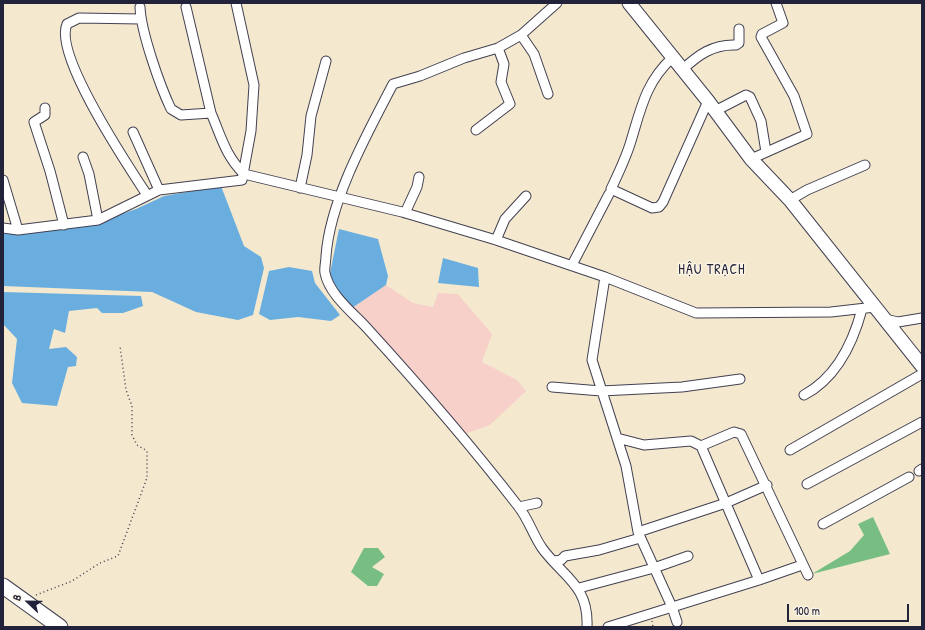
<!DOCTYPE html>
<html>
<head>
<meta charset="utf-8">
<style>
	body { margin:0 }
	#map { position:relative; width:925px; height:630px; overflow:hidden; background:#f4e9cf; font-family:"Patrick Hand",sans-serif }
	canvas { display:block }
	.frame { position:absolute; inset:0; border:4px solid #22223b; pointer-events:none }
	.north { position:absolute; left:8px; top:582px; width:40px; height:40px; -webkit-text-stroke:3px #fcf5e5; paint-order:stroke; rotate:292deg; font-size:11px; font-weight:700; line-height:16px; text-align:center; color:#22223b }
	.north::after { content:''; display:block; margin:auto; width:14px; height:18px; background:#22223b; clip-path:polygon(50% 0,100% 100%,50% 72%,0 100%) }
	.scale { position:absolute; left:787px; top:604px; width:122px; height:18px; box-sizing:border-box; border:2px solid #22223b; border-top:0; padding-left:5px; font-size:12px; line-height:14px; white-space:nowrap; color:#22223b; -webkit-text-stroke:3px #fcf5e5; paint-order:stroke }
</style>
</head>
<body>
<div id="map">
<canvas width="925" height="630"></canvas>
<div class="frame"></div>
<div class="north">B</div>
<div class="scale">100 m</div>
</div>
<script>
const ctx = document.querySelector('canvas').getContext('2d');
ctx.lineJoin = 'round';
function paint(path, color) { ctx.fillStyle = color; ctx.fill(path, 'evenodd'); }
function strokePath(path, color, width, dash) { ctx.strokeStyle = color; ctx.lineWidth = width; ctx.lineCap = dash ? 'butt' : 'round'; ctx.setLineDash(dash || []); ctx.stroke(path); }
function label(font, color, halo, rows, align = 'center') {
  ctx.font = font + ' "Patrick Hand",sans-serif'; ctx.lineWidth = 3; ctx.setLineDash([]); ctx.textBaseline = 'middle'; ctx.strokeStyle = halo; ctx.fillStyle = color; for (const [text, x, y, turn = 0] of rows) {
    ctx.save(); ctx.translate(x, y); ctx.rotate((+turn || 0) * Math.PI / 180); ctx.textAlign = isNaN(turn) ? turn : align; if (halo) ctx.strokeText(text, 0, 0); ctx.fillText(text, 0, 0); ctx.restore();
  }
}
const built = new Path2D(`
	M386 285 413 303 433 307 438 293 458 294 492 334 482 362 517 380 526 391 490 425 465 434 352 308Z`);
const forest = new Path2D(`
	M873 517 890 554 812 574 850 551 864 535 858 524Z
	M364 548H378L385 557 372 567 384 574 377 586H368L351 572Z`);
const water = new Path2D(`
	M221 186 244 246 261 257 264 268 253 315 238 320 196 312 152 292 3 286V234H8L99 222 136 209 164 196Z
	M339 229 378 239 388 276 386 285 352 308 332 287 330 273Z
	M443 258 478 268 479 287 438 283Z
	M289 267 312 271 315 283 340 315 331 321 298 317 270 320 259 314 269 271Z
	M3 292 141 296 143 306 123 313H102L97 308 69 311 65 333 54 329 49 349 66 347 77 357 76 366 68 367 57 406 22 403 12 383 17 339 3 324Z`);
const path = new Path2D(`
	M36 595 72 581 100 563 118 556 147 478V451L137 445 132 435V406L126 390 120 346
	M652 621 653 627`);
const street = new Path2D(`
	M557 3 521 35 498 48 464 58 420 76 393 84C367 134 330 200 326 256 326 262 324 268 325 273 329 294 352 312 366 327 418 384 470 444 518 506 528 518 533 535 542 548 563 577 589 585 587 627
	M140 7C141 32 160 86 171 109L181 115 211 113C221 136 225 155 244 174L402 212 496 240 605 277 696 313 831 312 875 307
	M186 7 211 113
	M141 19 79 18 67 24C53 55 129 167 147 195
	M521 35 534 54 548 94
	M672 58C646 82 641 108 631 141 626 158 618 174 611 189L652 208 659 207 663 202 708 101
	M682 70C698 55 713 44 736 45L739 43V29
	M45 108V115L34 122 50 171 64 225
	M715 111 746 95 750 97 761 121 766 152
	M476 130 510 104 501 82 504 64 498 48
	M133 132 159 190
	M83 157 89 174 98 220
	M751 159 807 134 794 96 761 37 762 34 783 23 776 3
	M3 180 18 230
	M300 188 307 155 311 116 326 61
	M790 200 807 190 865 165
	M405 213 417 187 419 177
	M3 228 18 230 98 220 159 190 242 180 251 131 254 85 236 3
	M496 240 505 219 526 196
	M572 265 609 194
	M605 277 592 360 626 466 638 532 672 607 677 622
	M885 319 898 322 922 318
	M552 387 601 391 682 387 740 379
	M804 395C836 378 853 343 862 309
	M617 438 644 445 691 441 701 446 759 580
	M701 446 734 432 741 434 808 575
	M790 450 922 374
	M919 471 922 469
	M807 484 922 422
	M519 507 537 503
	M823 524 909 477
	M638 532 726 503 767 485
	M554 561 561 560 565 556 599 550 640 538
	M579 588 654 568 688 556
	M608 627 759 580 802 565`);
const secondary = new Path2D(`
	M629 3 708 101 751 159 790 200 922 366`);
const primary = new Path2D(`
	M3 586 60 627`);
const quarterNames = [
	["HẬU TRẠCH",712,270]
];
paint(built, '#f7d0ca');
paint(forest, '#78be82');
paint(water, '#6aaee0');
strokePath(street, '#424051', 11);
strokePath(secondary, '#424051', 15);
strokePath(primary, '#424051', 17);
strokePath(path, '#424051', 1.5, [1, 3]);
strokePath(street, '#fff', 9);
strokePath(secondary, '#fff', 13);
strokePath(primary, '#fff', 15);
ctx.letterSpacing = '1px';
label('14px', '#22223b', '#fcf5e5', quarterNames);
ctx.letterSpacing = '0px';
</script>
</body>
</html>
